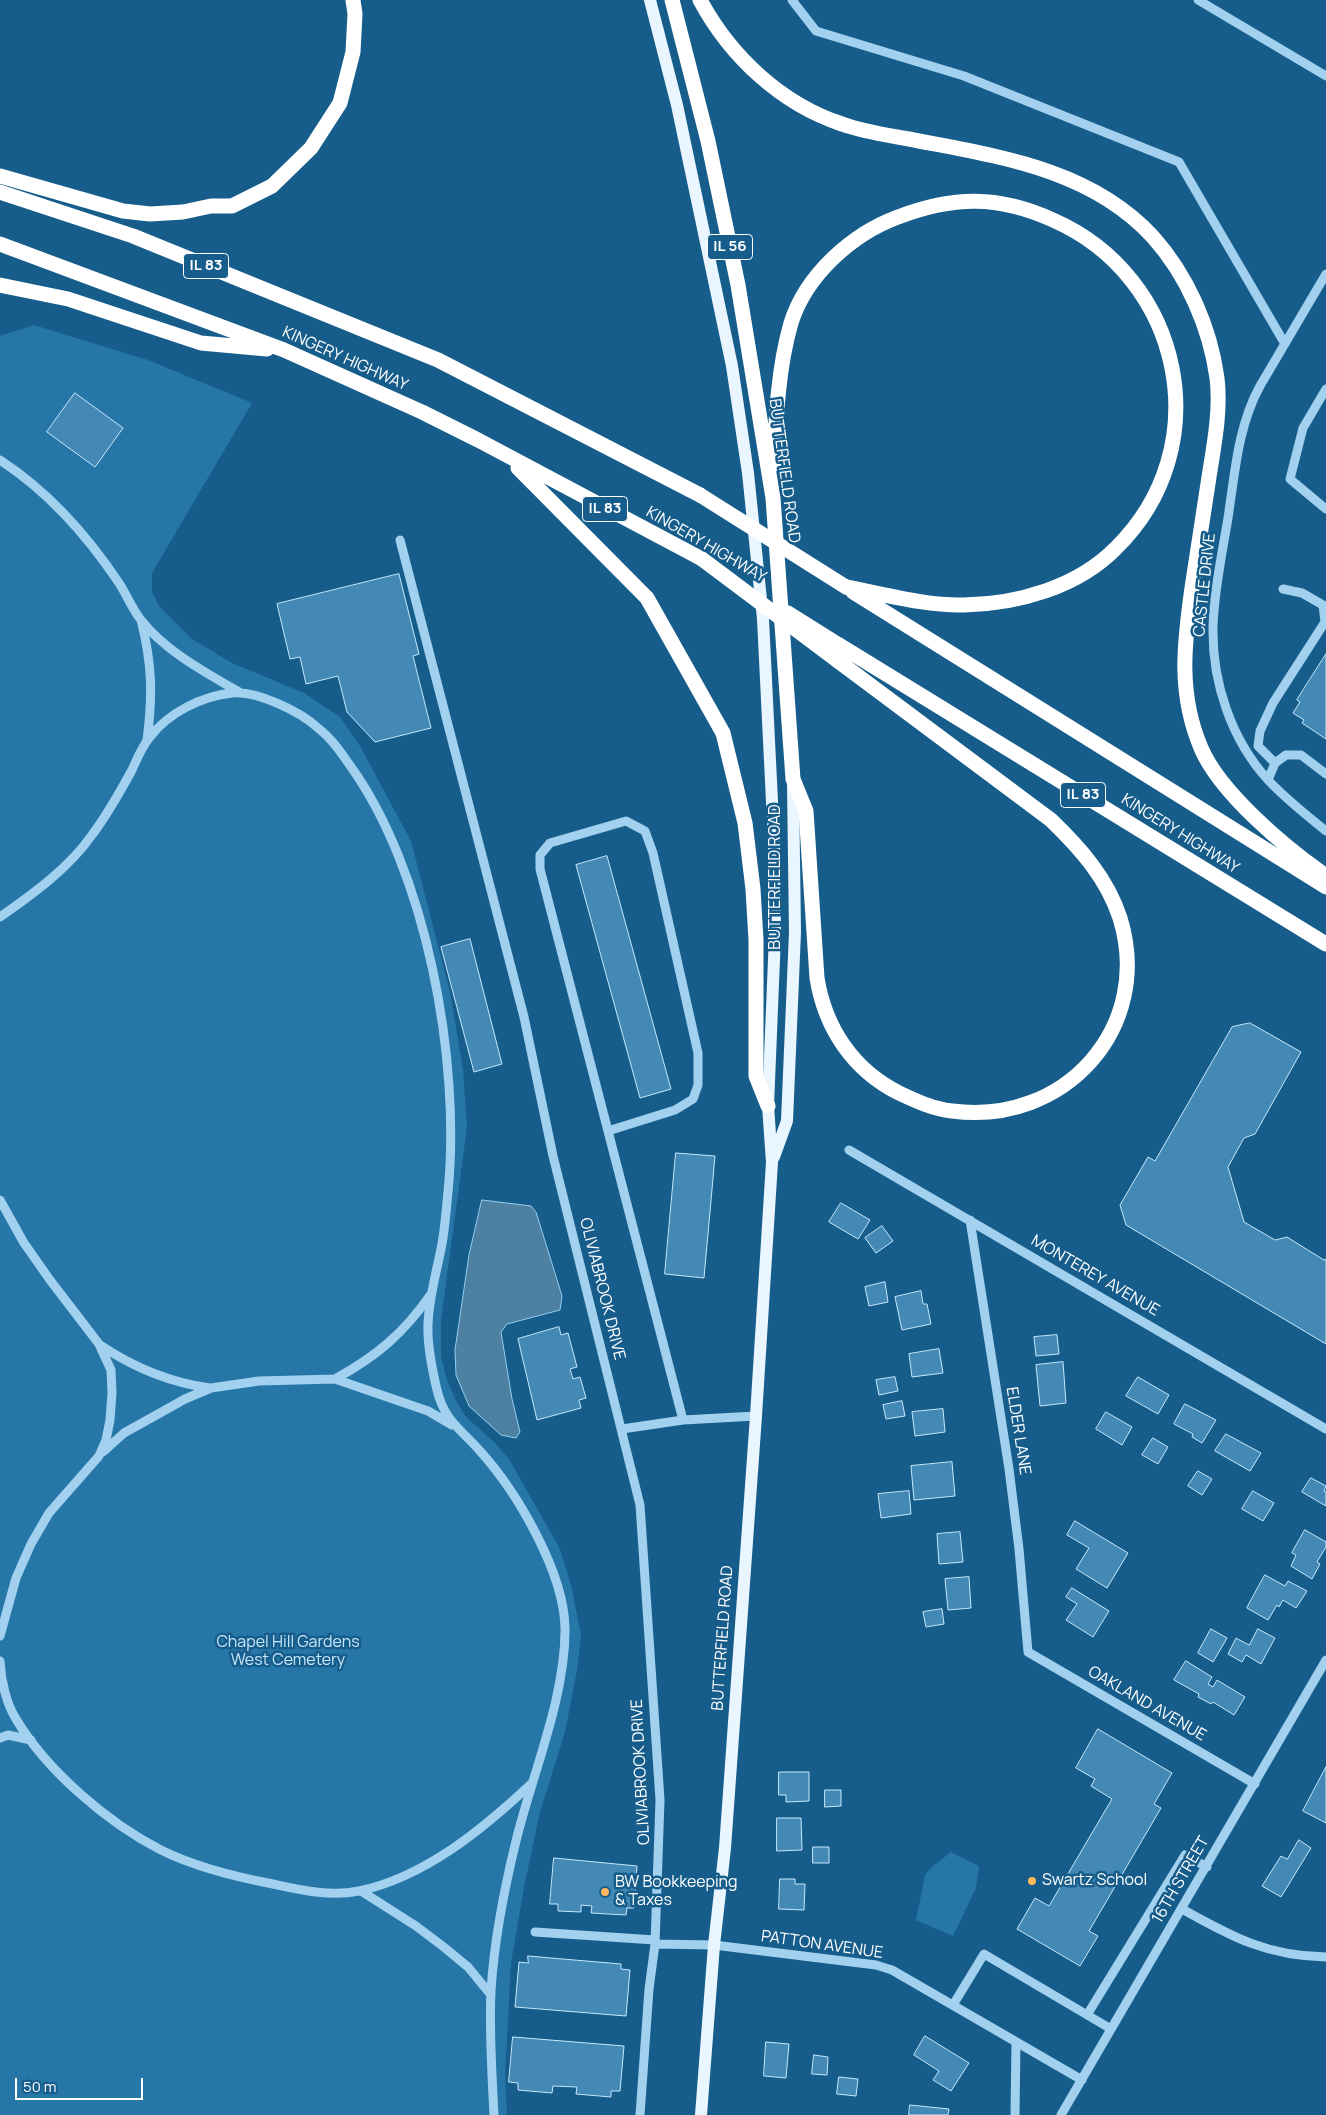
<!DOCTYPE html>
<html>
<head>
<meta charset="utf-8">
<style>
	body { margin:0 }
	#map { position:relative; width:1326px; height:2115px; overflow:hidden; background:#175d8b; font-family:Manrope,sans-serif }
	canvas { display:block }
	.scale { position:absolute; left:15px; top:2078px; width:128px; height:22px; box-sizing:border-box; border:2px solid #fff; border-top:0; padding-left:6px; font-size:15px; line-height:18px; white-space:nowrap; color:#fff; -webkit-text-stroke:4px #175d8b; paint-order:stroke }
</style>
</head>
<body>
<div id="map">
<canvas width="1326" height="2115"></canvas>
<div class="scale">50 m</div>
</div>
<script>
const ctx = document.querySelector('canvas').getContext('2d');
ctx.lineJoin = 'round';
function paint(path, color) { ctx.fillStyle = color; ctx.fill(path, 'evenodd'); }
function strokePath(path, color, width, dash) { ctx.strokeStyle = color; ctx.lineWidth = width; ctx.lineCap = dash ? 'butt' : 'round'; ctx.setLineDash(dash || []); ctx.stroke(path); }
function label(font, color, halo, rows, align = 'center') {
  ctx.font = font + ' Manrope,sans-serif'; ctx.lineWidth = 5; ctx.setLineDash([]); ctx.textBaseline = 'middle'; ctx.strokeStyle = halo; ctx.fillStyle = color; for (const [text, x, y, turn = 0] of rows) {
    ctx.save(); ctx.translate(x, y); ctx.rotate((+turn || 0) * Math.PI / 180); ctx.textAlign = isNaN(turn) ? turn : align; if (halo) ctx.strokeText(text, 0, 0); ctx.fillText(text, 0, 0); ctx.restore();
  }
}
const green = new Path2D(`
	M34 325 148 360 252 403 152 573V592L159 606 192 639 232 663 304 693 340 717 360 746 411 841 450 992 463 1070 467 1127 441 1320V1357L447 1380 456 1401 466 1417 494 1442 509 1459 560 1549 571 1585 581 1635 577 1670 565 1732 540 1812 524 1887 511 1963 505 2074 507 2115H0V336Z
	M951 1852 979 1866 976 1888 953 1936 916 1920 925 1875 932 1867Z`);
const water = new Path2D(`
	M482 1200 531 1206 536 1212 562 1296 560 1310 507 1324 501 1332 512 1399 520 1432 516 1438 501 1435 469 1406 456 1375 455 1350 469 1255Z`);
const building = new Path2D(`
	M75 393 123 428 95 467 47 432Z
	M399 574 419 654 413 656 431 728 375 742 347 712 338 676 306 684 300 657 290 659 277 604Z
	M1326 654V739L1302 723 1304 720 1293 713 1300 702 1297 700Z
	M607 856 671 1089 640 1098 576 865Z
	M470 939 502 1064 474 1072 441 947Z
	M1250 1023 1301 1052 1255 1134 1244 1138 1228 1167 1244 1222 1275 1240 1287 1237 1324 1260 1326 1259V1344L1126 1225 1120 1205 1148 1157 1155 1161 1232 1027Z
	M676 1153 715 1156 704 1278 665 1274Z
	M841 1203 870 1220 858 1239 829 1222Z
	M882 1226 893 1241 876 1253 865 1238Z
	M885 1282 888 1302 869 1306 865 1287Z
	M921 1291 923 1304H927L931 1324 902 1330 895 1297Z
	M559 1327 561 1335 568 1333 577 1367 570 1369 573 1379 580 1377 586 1398 579 1400 581 1408 537 1420 518 1339Z
	M1057 1335 1059 1354 1036 1356 1034 1337Z
	M939 1349 943 1373 912 1377 909 1354Z
	M1063 1362 1066 1403 1040 1406 1036 1365Z
	M895 1377 898 1391 879 1395 876 1380Z
	M1138 1377 1169 1395 1158 1414 1126 1396Z
	M902 1401 905 1416 886 1419 883 1405Z
	M1185 1404 1216 1420 1202 1443 1192 1437 1193 1434 1174 1424Z
	M943 1409 945 1432 915 1436 912 1412Z
	M1106 1412 1132 1427 1122 1445 1096 1429Z
	M1226 1434 1261 1453 1250 1471 1215 1451Z
	M1153 1438 1168 1447 1158 1464 1142 1455Z
	M952 1462 955 1496 914 1500 911 1466Z
	M1198 1471 1212 1479 1202 1495 1188 1486Z
	M1311 1478 1326 1486 1324 1491 1326 1492V1506L1302 1492Z
	M909 1491 911 1514 881 1518 878 1494Z
	M1253 1491 1274 1503 1263 1521 1242 1509Z
	M1075 1521 1128 1553 1107 1588 1076 1569 1089 1548 1067 1535Z
	M1305 1530 1326 1542V1547L1317 1562 1320 1564 1312 1579 1291 1566 1296 1555 1292 1553Z
	M960 1532 963 1562 939 1564 937 1534Z
	M1265 1575 1285 1586 1288 1581 1307 1591 1296 1608 1283 1600 1279 1607 1277 1605 1268 1620 1247 1608Z
	M969 1577 971 1608 948 1610 945 1579Z
	M1072 1588 1109 1611 1093 1637 1066 1620 1077 1604 1066 1597Z
	M942 1609 944 1624 926 1627 923 1612Z
	M1211 1629 1227 1638 1213 1662 1198 1653Z
	M1258 1629 1275 1638 1261 1664 1246 1655 1242 1662 1228 1654 1236 1638 1249 1645Z
	M1186 1661 1212 1677 1208 1684 1213 1687 1217 1680 1245 1697 1234 1715 1213 1702 1211 1704 1198 1697 1199 1694 1174 1680Z
	M1098 1729 1172 1773 1154 1804 1161 1808 1089 1931 1098 1936 1080 1966 1017 1929 1035 1898 1049 1906 1112 1799 1091 1786 1095 1779 1076 1768Z
	M1326 1767V1823L1303 1811Z
	M779 1772H809V1801L786 1802V1795H779Z
	M825 1790H841V1806L825 1807Z
	M777 1818H801L802 1850 777 1851Z
	M1299 1840 1311 1848 1281 1897 1262 1886 1281 1856 1287 1859Z
	M813 1847H829V1863H813Z
	M554 1858 637 1866 634 1908H627L626 1915 591 1913 592 1906 581 1905V1912L558 1911V1904H550Z
	M780 1879H795V1884H805L804 1910 779 1909Z
	M528 1956 621 1964V1969L630 1970 626 2016 515 2007 519 1962 528 1963Z
	M925 2036 969 2063 951 2091 933 2080 939 2071 914 2055Z
	M513 2037 624 2046 620 2091H611V2097L576 2094 577 2087 553 2086 552 2093 518 2090V2083L509 2082Z
	M766 2042 789 2044 786 2078 764 2076Z
	M814 2055 828 2057 827 2075 812 2074Z
	M839 2077 858 2079 856 2096 837 2094Z
	M910 2105 949 2109 948 2115H909Z`);
const minor = new Path2D(`
	M792 0 816 31 964 76 1179 162 1285 344
	M1198 0 1326 76
	M1326 274 1260 386C1238 426 1235 472 1228 518 1222 554 1214 591 1213 627 1212 682 1231 740 1269 781 1286 799 1306 815 1326 831
	M1326 389 1303 428 1290 479 1326 509
	M0 460C49 492 87 535 119 583 127 595 132 609 141 620 165 651 205 672 239 692
	M400 540 524 1017 553 1156 640 1505 660 1800 655 1944 649 1989 640 2115
	M141 620C152 663 153 695 147 740
	M1275 763 1258 746 1260 731 1273 703 1325 622 1323 605 1302 593 1283 589
	M1268 780 1275 763 1286 755H1301L1326 774
	M0 917C33 894 69 868 92 835 107 815 120 792 132 770 137 759 142 746 150 737 168 713 202 696 232 693 256 690 301 712 318 728 331 738 340 751 349 764 427 871 461 1062 448 1192 446 1211 445 1230 441 1249 436 1274 429 1298 428 1324 427 1346 432 1369 437 1390 445 1422 460 1428 480 1451 517 1492 564 1572 565 1628 566 1696 532 1775 516 1841 504 1890 494 1941 491 1991 489 2032 492 2074 494 2115
	M608 1131 675 1110 693 1099 698 1085V1053L653 853 645 831 626 821 550 843 540 855V869L683 1420
	M849 1150 1326 1429
	M0 1200 24 1243 50 1280 99 1344 111 1370 112 1393 110 1420 106 1440 99 1456 49 1513 31 1544 16 1578 0 1636
	M970 1220 1009 1469 1019 1549 1028 1652 1255 1784
	M100 1345C133 1367 172 1383 210 1388
	M335 1379C377 1356 404 1333 431 1294
	M622 1429 683 1420 756 1416
	M103 1452 124 1433 185 1399 211 1388 259 1381 335 1379 428 1411 452 1425
	M0 1661C1 1680 6 1703 16 1719 47 1771 108 1823 161 1850 195 1867 236 1877 273 1884 301 1890 331 1897 359 1891 425 1877 483 1829 531 1784
	M0 1738 8 1735 31 1740
	M361 1891 416 1926 445 1948 468 1967 491 1995
	M1182 1909C1232 1937 1267 1956 1326 1957
	M535 1932 655 1940
	M655 1944 714 1945 876 1965 892 1970 1082 2080
	M953 2005 984 1954 1111 2029
	M1087 2015 1185 1855 1207 1867
	M1015 2115 1016 2042
	M1061 2115 1326 1660`);
const major = new Path2D(`
	M650 0 677 105 732 366 748 473 763 619 774 842 775 935 768 1106 772 1162 756 1416 725 1848 714 1945 701 2115
	M774 1157 787 1121 795 932 793 785`);
const highway = new Path2D(`
	M672 0 708 141 738 285 773 498 793 779 806 811 817 978C825 1028 853 1070 899 1093 916 1101 933 1109 952 1111 1064 1126 1154 1028 1120 918 1107 878 1080 848 1051 820L838 661
	M700 0C730 56 781 104 842 124 864 132 887 135 909 139 996 156 1090 168 1153 237 1187 275 1210 327 1217 378 1221 410 1214 445 1209 477 1203 514 1198 551 1192 588 1184 644 1178 694 1201 748 1220 793 1286 848 1326 876
	M0 176 123 211 150 214 183 212 211 206H232L272 186 311 148 340 103 353 52 355 14 353 0
	M0 192 133 236 438 360 700 495
	M0 244 284 350 422 412 478 440 702 559
	M0 285 68 299 201 343 267 349
	M774 464C776 417 778 368 791 323 806 275 852 234 898 217 953 196 998 195 1053 220 1183 277 1219 447 1116 548 1078 587 1018 604 964 605 925 606 884 594 846 587
	M518 468 647 598 723 733 745 823 753 889 756 940V1076L768 1106
	M853 592 1326 887
	M839 645 1326 944`);
const highwayBridge = new Path2D(`
	M700 495 846 587
	M702 559 838 661
	M788 613 839 645`);
const markers = [
	[1032,1881,5,"#ffb75f"],
	[605,1892,5,"#ffb75f"]
];
const shields = [
	[730,247,45],
	[206,266,45],
	[605,509,45],
	[1083,795,45]
];
const shieldNames = [
	["IL 56",730,247],
	["IL 83",206,266],
	["IL 83",605,509],
	["IL 83",1083,795]
];
const streetNames = [
	["KINGERY HIGHWAY",345,359,24],
	["BUTTERFIELD ROAD",784,471,82],
	["KINGERY HIGHWAY",706,545,30],
	["CASTLE DRIVE",1205,585,-84],
	["KINGERY HIGHWAY",1180,834,32],
	["BUTTERFIELD ROAD",776,877,-90],
	["MONTEREY AVENUE",1095,1276,30],
	["OLIVIABROOK DRIVE",602,1289,76],
	["ELDER LANE",1018,1431,81],
	["BUTTERFIELD ROAD",723,1638,-86],
	["OAKLAND AVENUE",1147,1704,30],
	["OLIVIABROOK DRIVE",641,1772,-93],
	["16TH STREET",1181,1880,-60],
	["PATTON AVENUE",822,1945,8]
];
const parkNames = [
	["Chapel Hill Gardens",288,1643],
	["West Cemetery",288,1661]
];
const poiNames = [
	["Swartz School",1042,1881],
	["BW Bookkeeping",615,1883],
	["& Taxes",615,1901]
];
paint(green, '#2776a8');
paint(water, '#4e80a1');
strokePath(water, '#94cef1', 1);
paint(building, '#4489b6');
strokePath(building, '#c7e7fa', 1);
strokePath(minor, '#a1d1ee', 9);
strokePath(major, '#e9f5ff', 12);
strokePath(highway, '#fff', 15);
strokePath(highwayBridge, '#fff', 15);
for (const [x, y, r, color] of markers) { const dot = new Path2D(); dot.arc(x, y, r, 0, 2 * Math.PI); ctx.fillStyle = color; ctx.fill(dot); strokePath(dot, '#175d8b', 2); }
for (const [x, y, w] of shields) { const box = new Path2D(); box.roundRect(x - w / 2, y - 12.5, w, 25, 4); ctx.fillStyle = '#175d8b'; ctx.fill(box); strokePath(box, '#fff', 1); }
label('bold 15px', '#fff', null, shieldNames);
label('16px', '#fff', '#175d8b', streetNames);
label('16px', '#c7e7fa', '#175d8b', parkNames);
label('16px', '#fff', '#175d8b', poiNames, 'left');
</script>
</body>
</html>
